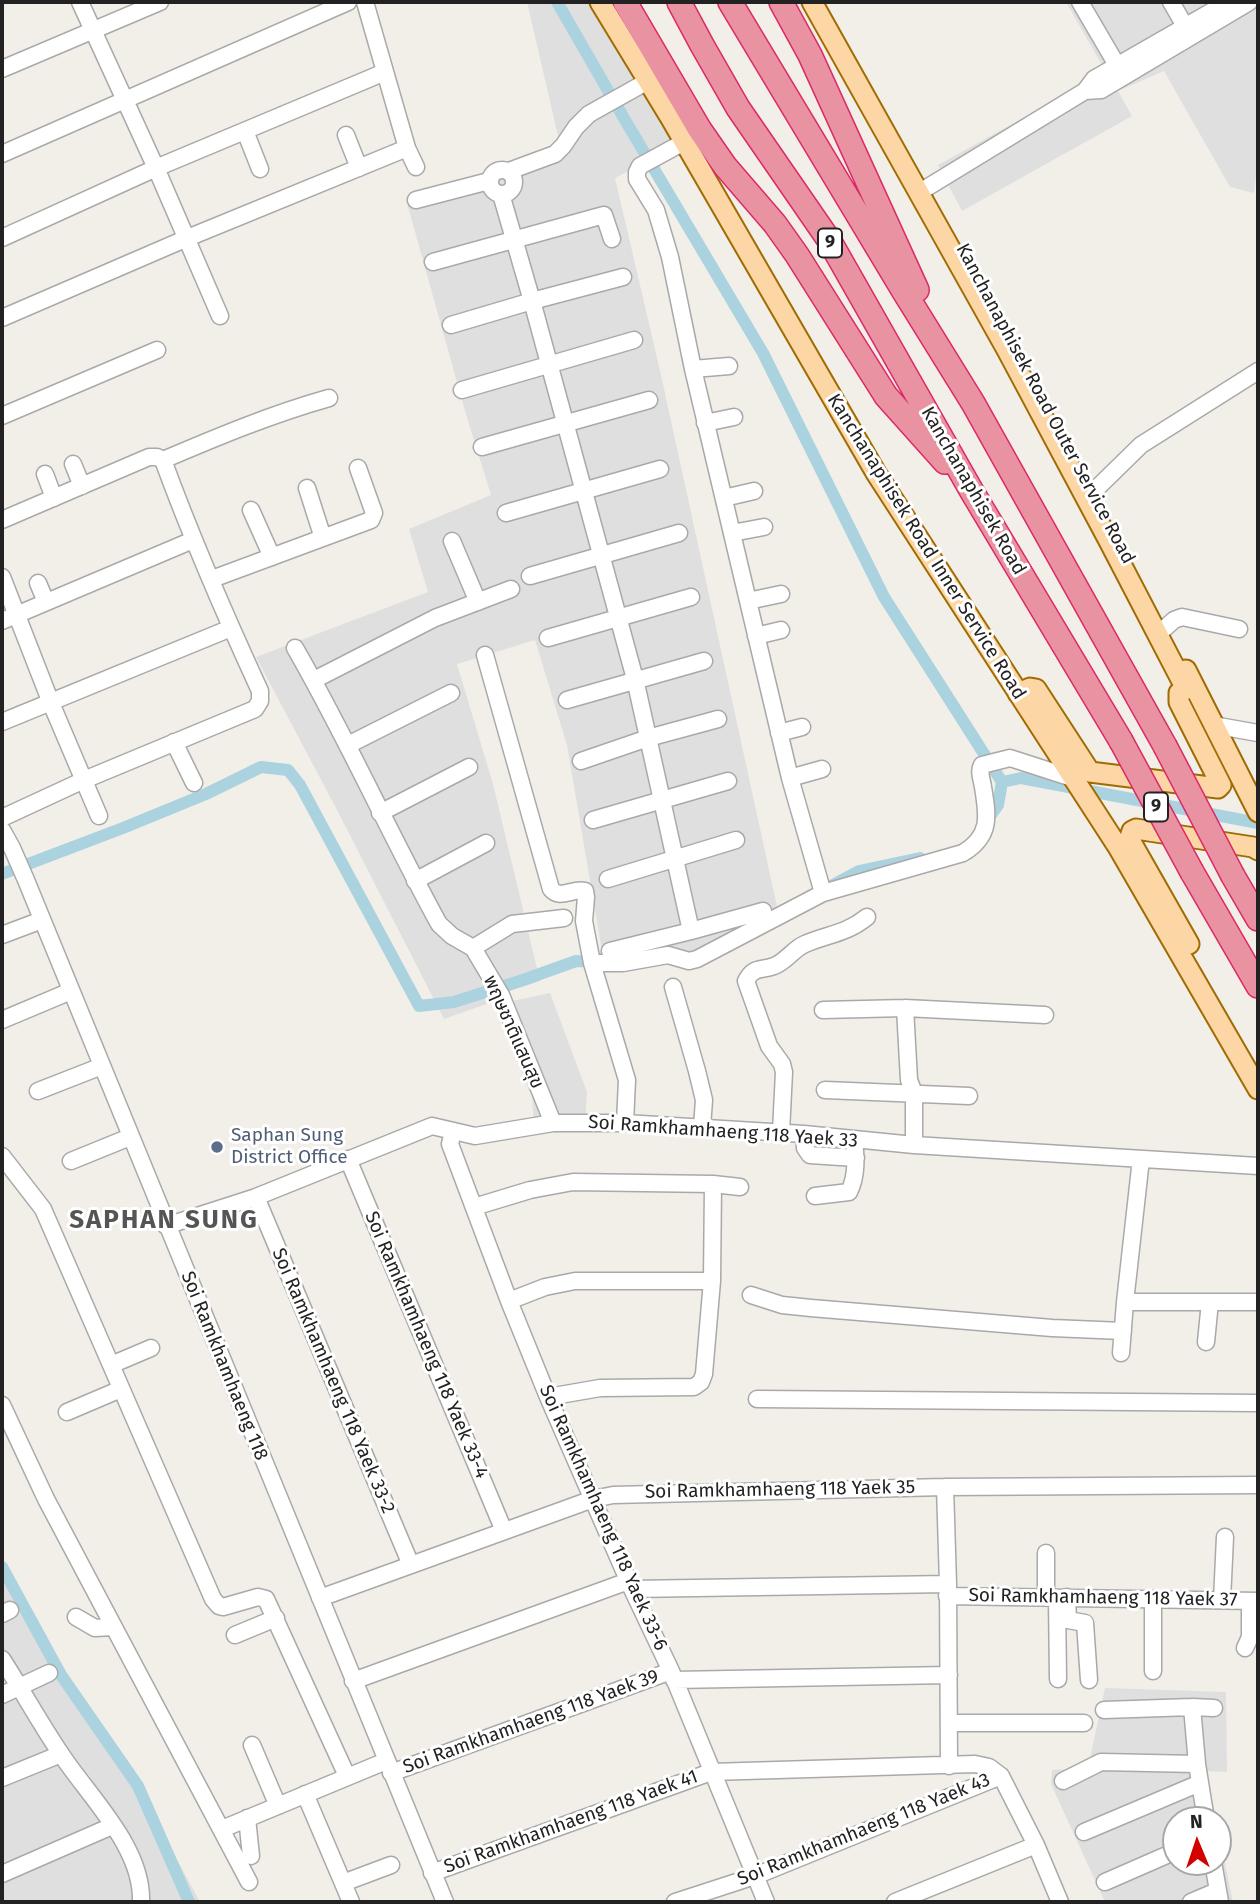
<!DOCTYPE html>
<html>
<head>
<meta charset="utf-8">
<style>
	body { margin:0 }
	#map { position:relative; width:1260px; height:1904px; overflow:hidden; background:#f2efe9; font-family:"Fira Sans",sans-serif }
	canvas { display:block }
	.frame { position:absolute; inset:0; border:4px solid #222; pointer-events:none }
	.north { position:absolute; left:1162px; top:1806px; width:70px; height:70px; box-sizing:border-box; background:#fff; border:2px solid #a7a7a7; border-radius:50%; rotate:358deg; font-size:19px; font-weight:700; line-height:28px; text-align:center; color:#222 }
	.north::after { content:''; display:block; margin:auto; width:24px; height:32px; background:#d40000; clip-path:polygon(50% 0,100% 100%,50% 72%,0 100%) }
</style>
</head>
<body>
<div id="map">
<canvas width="1260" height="1904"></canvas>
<div class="frame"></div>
<div class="north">N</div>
</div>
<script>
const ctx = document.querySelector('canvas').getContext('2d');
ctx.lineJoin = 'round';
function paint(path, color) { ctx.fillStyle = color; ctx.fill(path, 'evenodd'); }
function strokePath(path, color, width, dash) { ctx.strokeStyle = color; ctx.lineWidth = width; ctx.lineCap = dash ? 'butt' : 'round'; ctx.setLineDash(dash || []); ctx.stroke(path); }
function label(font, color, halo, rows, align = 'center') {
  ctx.font = font + ' "Fira Sans","Noto Sans Thai",sans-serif'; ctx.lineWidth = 6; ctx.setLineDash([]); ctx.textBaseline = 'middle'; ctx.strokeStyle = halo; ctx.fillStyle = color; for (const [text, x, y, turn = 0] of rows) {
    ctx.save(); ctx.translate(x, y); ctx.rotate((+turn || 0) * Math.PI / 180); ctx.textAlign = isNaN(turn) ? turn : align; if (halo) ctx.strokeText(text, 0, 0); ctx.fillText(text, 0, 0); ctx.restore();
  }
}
const residential = new Path2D(`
	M527 2H588L637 79 675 147 615 178 661 375 778 911 688 958 604 963 567 745 535 640 457 664 493 784 540 981 507 992 512 1001 550 993 587 1092 585 1123 534 1126 532 1095 495 1001 444 1019 337 810 256 657 428 592 409 529 491 495 465 411 407 203 561 149Z
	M1066 2H1258V157L1254 193 1230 187 1164 71 1118 91 1132 116 962 211 938 165 1106 72Z
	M2 1564 46 1651 141 1793 200 1902H2Z
	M1105 1688 1226 1692 1227 1772 1206 1771 1216 1820H1176V1862H1218V1829L1233 1902H1105L1051 1784 1052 1770 1088 1768Z`);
const canal = new Path2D(`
	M557 2 625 120 763 353 884 597 1002 782
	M985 823 998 805 1002 782 1021 778 1258 823
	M2 874 123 828 206 794 261 767 288 770 300 785 419 1006 454 1002 523 980 576 961 599 962
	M831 886 859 871 920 858
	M2 1567 61 1675 138 1786 189 1902`);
const minor = new Path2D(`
	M80 2 156 168 220 316
	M365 2 407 148 416 167
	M1080 2 1121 72
	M1171 2 1189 33
	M2 69 160 2
	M1085 91 1101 90 1249 2
	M245 131 260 169
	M346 135 359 168
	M684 142 640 166 637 172V179L656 210 670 257 693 369 790 778 823 893
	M2 154 348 2
	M490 182a12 12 0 1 1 24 0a12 12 0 1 1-24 0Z
	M509 171 555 154 563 146 576 127 589 114 648 81
	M928 187 1085 91 1094 79 1228 2
	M501 194 532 301 635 679 691 931
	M416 200 489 181
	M2 238 156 168 385 72
	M433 262 604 215 612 239
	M2 318 185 239 407 148
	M451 325 532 301 623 277
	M693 369 729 366
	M462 390 634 340
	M2 416 157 350
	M705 423 734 417
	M482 447 649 400
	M163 460C217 437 272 414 329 398
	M73 464 82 486
	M45 474 54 498
	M307 488 323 538
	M1094 491 1141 445 1258 371
	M724 498 754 491
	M251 510 272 557
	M506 513 660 469
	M2 520 149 457H157L163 460C192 539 225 615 260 691V701L255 709 84 780 2 818
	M732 533 764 527
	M452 541 478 602
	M530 576 679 533
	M2 577 51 703 99 816
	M212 579 371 520 374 513 358 468
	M38 583 46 602
	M748 601 781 594
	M2 621 193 540
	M1165 628 1174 620 1182 617 1239 629
	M756 636 781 630
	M548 638 691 597
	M295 648C347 738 389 833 439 924L452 936 473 948 501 995 553 1123
	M485 655 551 889C560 900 572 888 585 891L586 897 584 921 592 963 627 1080 625 1123
	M314 680 435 618 511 589
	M567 700 704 661
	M2 722 231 628
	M1213 725 1258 733
	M779 733 802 727
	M174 742 194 783
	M348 745 451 693
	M581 761 648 738 718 719
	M790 778 822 769
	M380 813 469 767
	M593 820 728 781
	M2 830 12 848 26 880 445 1902
	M608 879 736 840
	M415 881 486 843
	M2 935 42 920
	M473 948 512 924 564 918
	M610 951 691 931 763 911
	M592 963H623L668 955 689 961 697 959 823 893 963 853C991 836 988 817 983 787 982 779 978 772 982 765L1010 758 1072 778
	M673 987 697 1071 704 1100 702 1127
	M905 1008 909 1080 914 1093V1145
	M823 1010 905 1008 1045 1015
	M2 1020 71 991
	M825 1090 969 1096
	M38 1091 102 1066
	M453 1131 450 1144 509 1301 548 1397 632 1589 671 1671 766 1902
	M781 1132 784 1072 782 1064 769 1046 746 981C754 966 760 971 774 966 787 961 793 949 805 944 828 934 846 934 867 917
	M804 1134 805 1148 810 1155 856 1158
	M2 1156 43 1209 213 1599 219 1606 223 1607 258 1597 266 1599 347 1776
	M348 1159 504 1531
	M71 1161 130 1137
	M815 1196 849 1192C857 1176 856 1158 854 1140
	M256 1197 411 1565
	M474 1207 530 1190 573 1182 713 1184 740 1187
	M166 1226 256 1197 432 1126 475 1136 553 1123H625L804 1134 914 1145 1258 1166
	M751 1295 782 1305 811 1308 1052 1328 1123 1331
	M509 1301 545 1287 575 1281H712
	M1125 1302H1258
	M1206 1342 1210 1302
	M1121 1353 1125 1302 1141 1159
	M111 1365 151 1348
	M548 1397 600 1388 694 1387 701 1382 704 1374 712 1281 713 1184
	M757 1399 1258 1403
	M2 1405 46 1499 249 1882
	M67 1412 121 1389
	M945 1487 948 1584 949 1766
	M1046 1553V1597
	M632 1589 948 1584
	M947 1596 1258 1601
	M1067 1597 1068 1620 1085 1623 1089 1680
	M320 1598 593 1499 613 1495 945 1487 1258 1485
	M1057 1600 1058 1679
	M1222 1600 1225 1537
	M2 1614 10 1610
	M76 1617 95 1628 113 1627
	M235 1635 276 1618
	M1245 1648 1250 1637V1601
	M2 1659C22 1690 40 1723 61 1754 89 1797 143 1847 141 1902
	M1153 1671V1599
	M674 1680 949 1675
	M353 1681 620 1584 629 1582
	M2 1695 49 1673
	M1192 1707 1197 1764 1206 1820
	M1104 1710 1192 1707 1214 1708
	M949 1723H1084
	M252 1745 278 1806
	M391 1773 671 1671
	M2 1778 61 1754
	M1063 1781 1101 1762 1197 1764
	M305 1794 351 1902
	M247 1818 251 1856
	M222 1829 386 1761
	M1084 1832 1200 1783
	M1213 1862 1220 1902
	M432 1873 711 1772 975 1764 989 1767 1001 1776
	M2 1874 112 1826
	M1105 1882 1176 1851
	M343 1883 391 1865
	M675 1902 755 1876 1001 1776 1036 1845 1060 1902
	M895 1902 1036 1845
	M1191 1902 1217 1891`);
const major = new Path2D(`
	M600 2 670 117 876 473 1118 847 1258 1089
	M812 2 1007 350 1109 541 1186 689 1179 693V702L1221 785 1218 788 1090 772 1036 689 1030 688 1018 693
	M1186 670 1258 812
	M1189 944 1131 842 1130 837 1132 831 1136 829 1253 847 1258 850`);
const highway = new Path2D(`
	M625 2 700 130 725 166 775 224 797 255 886 396 945 462
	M679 2 702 45 738 108 829 240 971 490 1121 741
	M730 2 903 290 973 403 1165 746
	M781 2 810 55 917 290
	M1192 872 1258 986
	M1233 876 1258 919`);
const highwayBridge = new Path2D(`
	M1121 741 1192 872
	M1165 746 1233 876`);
const markers = [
	[217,1147,7,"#5c6f8a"]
];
const shields = [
	[830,243,24],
	[1156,807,24]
];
const shieldNames = [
	["9",830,243],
	["9",1156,807]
];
const streetNames = [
	["Kanchanaphisek Road Outer Service Road",1045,404,62],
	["Kanchanaphisek Road",973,491,60],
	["Kanchanaphisek Road Inner Service Road",926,547,58],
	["พฤษชาติแสนสุข",513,1032,66],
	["Soi Ramkhamhaeng 118 Yaek 33",723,1132,4],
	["Soi Ramkhamhaeng 118 Yaek 33-4",426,1345,67],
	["Soi Ramkhamhaeng 118",224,1366,68],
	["Soi Ramkhamhaeng 118 Yaek 33-2",333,1381,67],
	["Soi Ramkhamhaeng 118 Yaek 35",780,1490,-1],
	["Soi Ramkhamhaeng 118 Yaek 33-6",603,1518,66],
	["Soi Ramkhamhaeng 118 Yaek 37",1103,1598,1],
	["Soi Ramkhamhaeng 118 Yaek 39",531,1722,-20],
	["Soi Ramkhamhaeng 118 Yaek 41",571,1822,-20],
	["Soi Ramkhamhaeng 118 Yaek 43",864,1830,-22]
];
const serviceNames = [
	["Saphan Sung",231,1136],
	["District Office",231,1158]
];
const districtNames = [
	["SAPHAN SUNG",164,1221]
];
paint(residential, '#e0dfdf');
strokePath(canal, '#aad3df', 12);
strokePath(minor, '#a9a9a9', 19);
strokePath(major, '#a06b00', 23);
strokePath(highway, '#dc2a67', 26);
strokePath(minor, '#fff', 16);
strokePath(major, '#fcd6a4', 19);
strokePath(highway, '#e892a2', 23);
strokePath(highwayBridge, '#dc2a67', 26, []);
strokePath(highwayBridge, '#e892a2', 23);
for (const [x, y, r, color] of markers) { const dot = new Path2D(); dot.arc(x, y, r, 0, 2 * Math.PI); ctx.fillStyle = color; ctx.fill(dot); strokePath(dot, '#fff', 2.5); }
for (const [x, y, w] of shields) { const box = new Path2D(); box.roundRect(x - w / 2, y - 14.5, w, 29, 5); ctx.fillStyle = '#fff'; ctx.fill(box); strokePath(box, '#222', 2); }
label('bold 18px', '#222', null, shieldNames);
label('19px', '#222', '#fff', streetNames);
label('19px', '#4e5e75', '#fff', serviceNames, 'left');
ctx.letterSpacing = '2px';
label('bold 26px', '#555', '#fff', districtNames);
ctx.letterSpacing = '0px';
</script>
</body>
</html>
